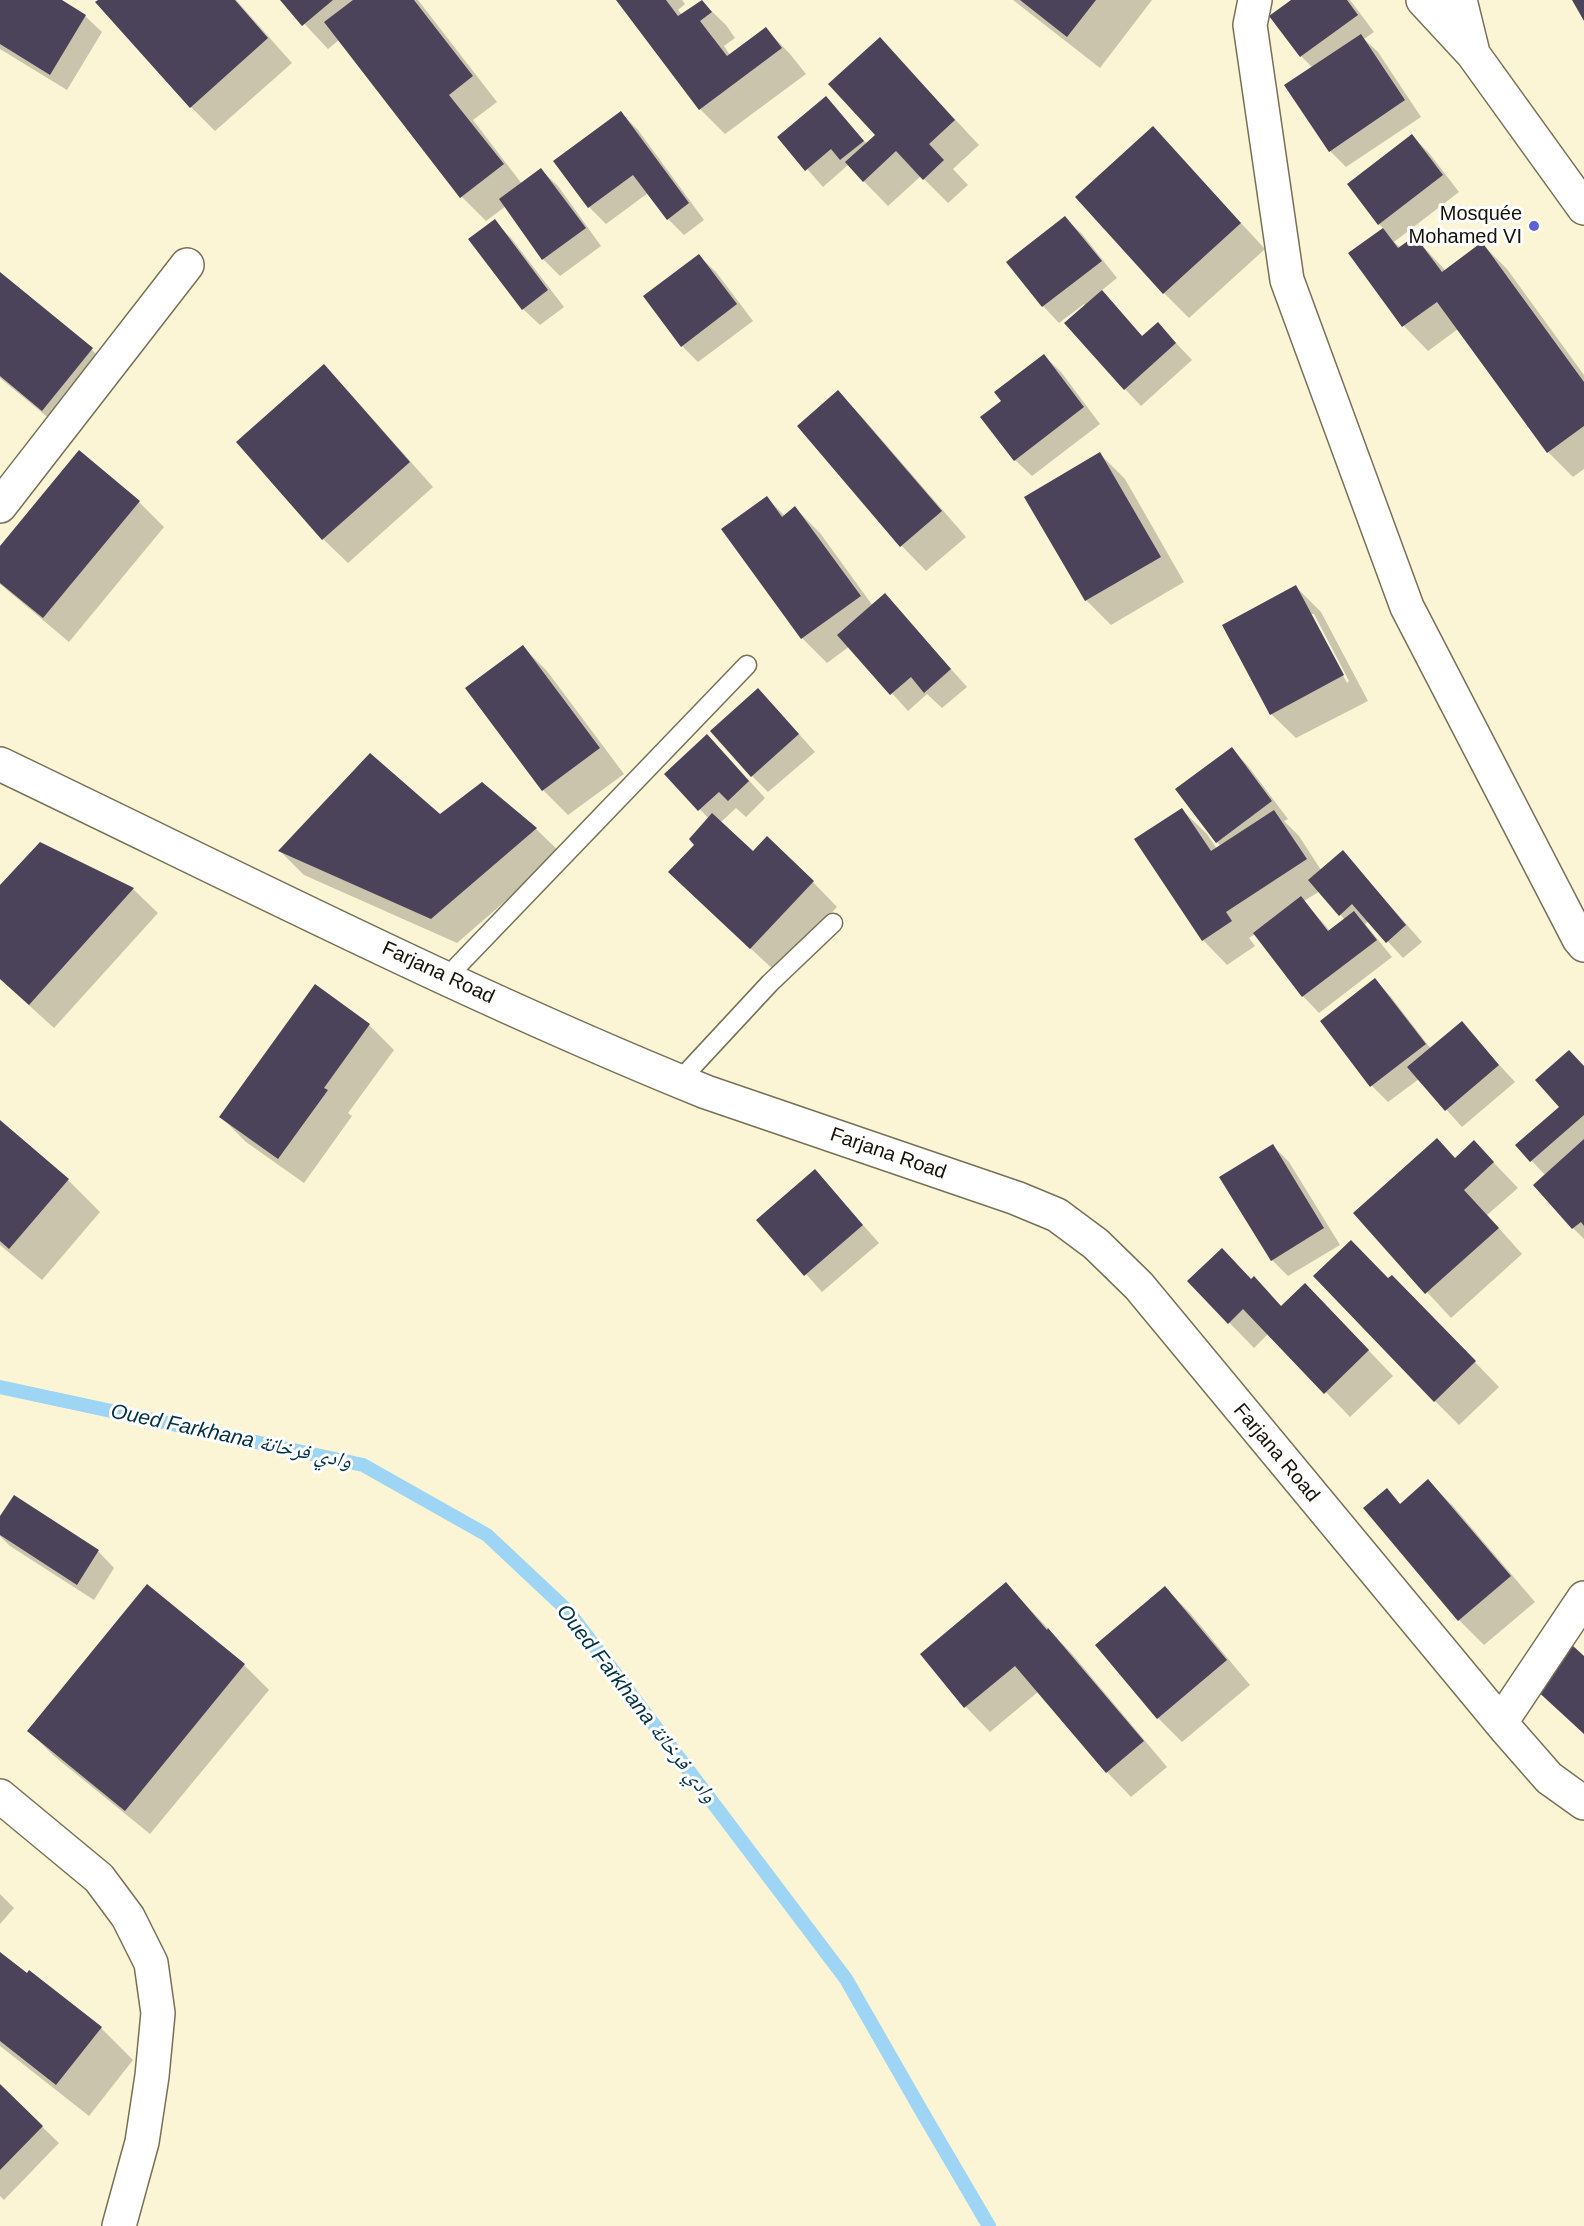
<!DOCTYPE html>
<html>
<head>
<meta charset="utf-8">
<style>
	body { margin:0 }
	canvas { display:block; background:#fbf5d6 }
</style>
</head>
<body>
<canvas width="1584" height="2226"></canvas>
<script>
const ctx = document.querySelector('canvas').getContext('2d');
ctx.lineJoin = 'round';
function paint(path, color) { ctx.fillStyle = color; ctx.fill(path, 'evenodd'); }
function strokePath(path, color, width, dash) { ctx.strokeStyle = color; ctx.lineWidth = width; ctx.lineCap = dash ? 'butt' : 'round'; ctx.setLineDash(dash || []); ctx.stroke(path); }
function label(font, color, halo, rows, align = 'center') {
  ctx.font = font + ' Arial,"Noto Naskh Arabic",sans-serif'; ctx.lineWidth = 6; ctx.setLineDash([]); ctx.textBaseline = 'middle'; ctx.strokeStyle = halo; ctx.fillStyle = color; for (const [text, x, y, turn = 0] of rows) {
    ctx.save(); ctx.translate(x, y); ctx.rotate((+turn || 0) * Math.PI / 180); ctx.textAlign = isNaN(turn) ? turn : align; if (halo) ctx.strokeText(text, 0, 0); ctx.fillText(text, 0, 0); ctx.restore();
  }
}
const shadow = new Path2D(`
	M0 0H59L85 16 102 32 67 90 0 49Z
	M100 0H236L292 63 215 131 191 107Z
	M282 0H418L497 102 473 120 522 184 541 170 558 186 601 246 560 276 543 259 506 206 486 221 462 197 339 40 328 49Z
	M618 0H682L685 4 678 10 682 15 701 1 726 25 735 38 724 46 730 55 766 29 790 54 806 74 725 134 700 109Z
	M1013 0H1152L1100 68Z
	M1293 0H1350L1374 32 1364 39 1378 52 1421 117 1346 167 1330 151 1313 68 1301 56 1271 16Z
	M880 39 979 145 953 169 968 185 948 203 921 176 888 206 848 165 823 187 779 137 826 98 867 144 877 135Z
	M621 113 638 130 704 220 684 235 668 219 648 193 606 224 589 207 555 162Z
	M1153 128 1265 249 1189 318 1164 293Z
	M1412 136 1429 153 1459 192 1394 242 1401 248 1415 238 1446 271 1482 244 1507 269 1584 375V469L1573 477 1548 452 1458 329 1428 351 1404 326 1350 254 1384 229 1379 224Z
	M1065 218 1082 234 1117 278 1101 291 1143 337 1158 324 1192 360 1141 406 1125 389 1084 304 1059 323 1043 306 1008 263Z
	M494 221 511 238 564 307 540 325 523 309Z
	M699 256 716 272 753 321 698 362 682 346Z
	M0 274 92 350 117 374 68 434 0 378Z
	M1044 356 1061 372 1100 424 1032 476 1015 460 1003 401Z
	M324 366 348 391 433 487 348 563 323 539Z
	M838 392 862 417 966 537 926 571 902 546 799 426Z
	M1100 454 1125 479 1184 582 1111 625 1086 600Z
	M767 498 785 516 795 508 820 533 873 606 885 595 967 687 942 708 927 694 908 711 850 646 827 663 802 638 723 530Z
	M139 502 164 527 69 642 0 584V548Z
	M1296 587 1321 612 1368 701 1296 738 1271 714ZM1310 614H1314L1349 681 1347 683Z
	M523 647 547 671 624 774 568 815 543 790 467 688Z
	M774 706 815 752 768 792 752 776Z
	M1232 749 1248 766 1288 819 1284 821 1299 836 1321 870 1343 852 1422 942 1403 958 1369 921 1365 924 1392 957 1319 1013 1303 996 1255 934 1249 938 1255 946 1227 965 1203 940 1182 810 1207 834 1217 849 1221 847 1217 842ZM1320 891 1345 920 1330 931 1304 901Z
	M724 753 765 798 746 817 736 808 720 823 753 853 813 882 837 907 776 972 695 897 696 845 709 819 667 774Z
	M482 784 536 829 561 853 457 943 304 875 280 851 440 816Z
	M0 887 133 889 158 913 54 1028 0 979Z
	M1375 980 1391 997 1431 1049 1461 1023 1515 1082 1462 1127 1419 1079 1388 1102 1372 1086 1322 1021Z
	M369 1025 394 1050 348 1113 352 1116 304 1183 246 1142 221 1117Z
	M1584 1067V1239L1573 1228 1545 1175 1517 1145 1561 1107Z
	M0 1122 68 1180 100 1212 42 1280 0 1245Z
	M1474 1142 1518 1188 1487 1215 1522 1254 1451 1318 1355 1214 1456 1159Z
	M1273 1146 1289 1162 1340 1245 1288 1276 1272 1260Z
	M815 1171 879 1243 822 1292 758 1220Z
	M1254 1278 1282 1307 1330 1310 1393 1376 1350 1417 1269 1333 1254 1348 1189 1281 1252 1280Z
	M1388 1280 1416 1301 1499 1387 1459 1425 1435 1401Z
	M1428 1481 1453 1506 1535 1602 1484 1645 1459 1620 1365 1508 1386 1490 1401 1505Z
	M0 1518 98 1551 114 1568 94 1600 10 1546 0 1536Z
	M1006 1584 1073 1655 1167 1767 1131 1797 1107 1772 1039 1691 990 1732 966 1707 922 1654Z
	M1165 1588 1190 1613 1250 1685 1182 1742 1158 1718Z
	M244 1665 269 1690 150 1834 54 1756 29 1731Z
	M0 1894 14 1908 0 1924Z
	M0 1953 101 2028 133 2060 89 2116 0 2046Z
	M0 2086 59 2143 4 2200 0 2196Z`);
const stream = new Path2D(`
	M0 1387 363 1465 487 1535 568 1611 846 1979 921 2110 989 2226`);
const building = new Path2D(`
	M0 0H62L86 15 50 75 0 44Z
	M98 0H235L268 38 190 108 95 2Z
	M280 0H333L302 26Z
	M353 0H414L473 76 449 95 504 164 460 198 324 22Z
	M616 0H666L678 16 702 0 712 12 700 21 727 56 766 27 782 48 699 110Z
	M1020 0H1096L1067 37Z
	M1291 0H1347L1358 15 1300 57 1269 16Z
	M1572 0H1584V21Z
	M1361 34 1405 100 1329 152 1284 85Z
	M880 37 955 120 929 144 944 160 923 180 896 151 863 182 845 162 875 135 828 84Z
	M826 96 864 141 840 160 831 149 805 171 777 137Z
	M621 111 689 203 667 220 633 175 588 208 553 161Z
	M1153 126 1241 223 1163 294 1075 197Z
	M1412 134 1443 175 1378 225 1347 184Z
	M541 168 586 228 542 260 499 199Z
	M1065 216 1102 261 1042 307 1006 262Z
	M495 219 548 290 522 310 468 239Z
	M1383 228 1398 248 1415 236 1442 272 1482 242 1584 382V426L1547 453 1437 302 1402 327 1348 253Z
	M699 254 737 304 681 347 643 296Z
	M0 272 93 348 42 411 0 376Z
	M1102 290 1142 336 1158 322 1176 343 1124 390 1064 323Z
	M1044 354 1084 407 1014 461 980 417 1001 401 994 392Z
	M324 364 410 462 322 540 236 442Z
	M838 390 942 511 900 547 797 426Z
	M79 450 140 501 43 618 0 583V546Z
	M1100 452 1161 557 1085 601 1024 497Z
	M767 496 782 517 795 506 861 596 801 639 721 529Z
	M1296 585 1344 675 1270 715 1222 625Z
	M885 593 951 669 924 693 911 677 890 695 837 635Z
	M523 645 600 748 542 791 465 688Z
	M758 688 799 734 751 777 710 731Z
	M707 734 749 781 728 801 719 792 698 811 664 774Z
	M1232 747 1272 801 1216 843 1175 789Z
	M370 753 440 814 482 782 537 828 431 919 278 851Z
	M1182 808 1211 851 1274 810 1307 859 1226 912 1232 921 1202 941 1134 839Z
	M712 813 753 851 767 836 814 881 750 949 668 872 694 845 689 839Z
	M40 842 134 888 29 1005 0 979V885Z
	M1343 850 1406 925 1386 943 1352 904 1339 916 1308 880Z
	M1301 896 1328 931 1354 911 1377 940 1302 997 1253 933Z
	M1375 978 1426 1044 1370 1087 1320 1021Z
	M315 984 370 1024 324 1088 328 1090 278 1159 219 1117Z
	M1462 1021 1499 1065 1445 1111 1407 1067Z
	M1569 1050 1584 1066V1115L1530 1162 1515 1145 1559 1107 1535 1080Z
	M0 1120 69 1179 9 1249 0 1241Z
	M1437 1138 1455 1158 1474 1140 1494 1162 1464 1190 1499 1228 1425 1294 1353 1213Z
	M1584 1139V1226L1581 1222 1572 1229 1533 1185Z
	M1273 1144 1324 1228 1271 1261 1219 1177Z
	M815 1169 863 1225 804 1276 756 1220Z
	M1351 1240 1388 1278 1392 1275 1476 1361 1434 1402 1313 1276Z
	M1222 1248 1251 1279 1254 1276 1281 1306 1305 1283 1369 1350 1324 1394 1243 1309 1228 1324 1187 1281Z
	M1428 1479 1511 1576 1458 1621 1363 1508 1387 1488 1400 1504Z
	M14 1495 99 1550 77 1585 0 1535V1516Z
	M1006 1582 1047 1630 1048 1628 1144 1741 1106 1773 1015 1666 964 1708 920 1654Z
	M147 1584 245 1664 125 1811 27 1731Z
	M1165 1586 1227 1660 1157 1719 1095 1645Z
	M1572 1645 1584 1656V1734L1533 1687Z
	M0 1952 27 1973 29 1970 102 2027 56 2085 0 2041Z
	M0 2084 43 2126 0 2170Z`);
const service = new Path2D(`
	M446 978 747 665
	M679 1081 770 983 833 923`);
const minor = new Path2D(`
	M1255 0 1250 25 1287 280 1407 607 1579 939 1584 945
	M0 506 187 265
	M0 764C234 876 466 995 706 1092L1016 1198 1057 1215 1096 1244 1139 1286 1507 1730 1549 1778 1584 1803
	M1501 1722 1584 1598
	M0 1796 99 1878 128 1917 151 1963 158 2013 152 2076 142 2142 119 2226`);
const tertiary = new Path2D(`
	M1423 0 1473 54 1584 208
	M1460 0 1473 53`);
const markers = [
	[1534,226,6,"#5b62d9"]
];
const poiNames = [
	["Mosquée",1522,214],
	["Mohamed VI",1522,237]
];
const streetNames = [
	["Farjana Road",438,973,25],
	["Farjana Road",888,1154,19],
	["Farjana Road",1276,1453,50]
];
const waterNames = [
	["Oued Farkhana وادي فرخانة",231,1437,12],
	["Oued Farkhana وادي فرخانة",636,1704,52]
];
paint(shadow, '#0003');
strokePath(stream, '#9ed5f4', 14);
paint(building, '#4b435a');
strokePath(service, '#767156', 21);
strokePath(minor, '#767156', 36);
strokePath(tertiary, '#767156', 36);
strokePath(service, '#fff', 18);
strokePath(minor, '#fff', 33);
strokePath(tertiary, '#fff', 33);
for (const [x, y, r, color] of markers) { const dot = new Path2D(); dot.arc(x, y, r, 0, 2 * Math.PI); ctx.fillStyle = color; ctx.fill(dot); strokePath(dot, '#fff', 2); }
label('20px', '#151208', '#fff', poiNames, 'right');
label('20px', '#151208', '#fff', streetNames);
label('italic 21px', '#003146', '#fff', waterNames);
</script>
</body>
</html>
